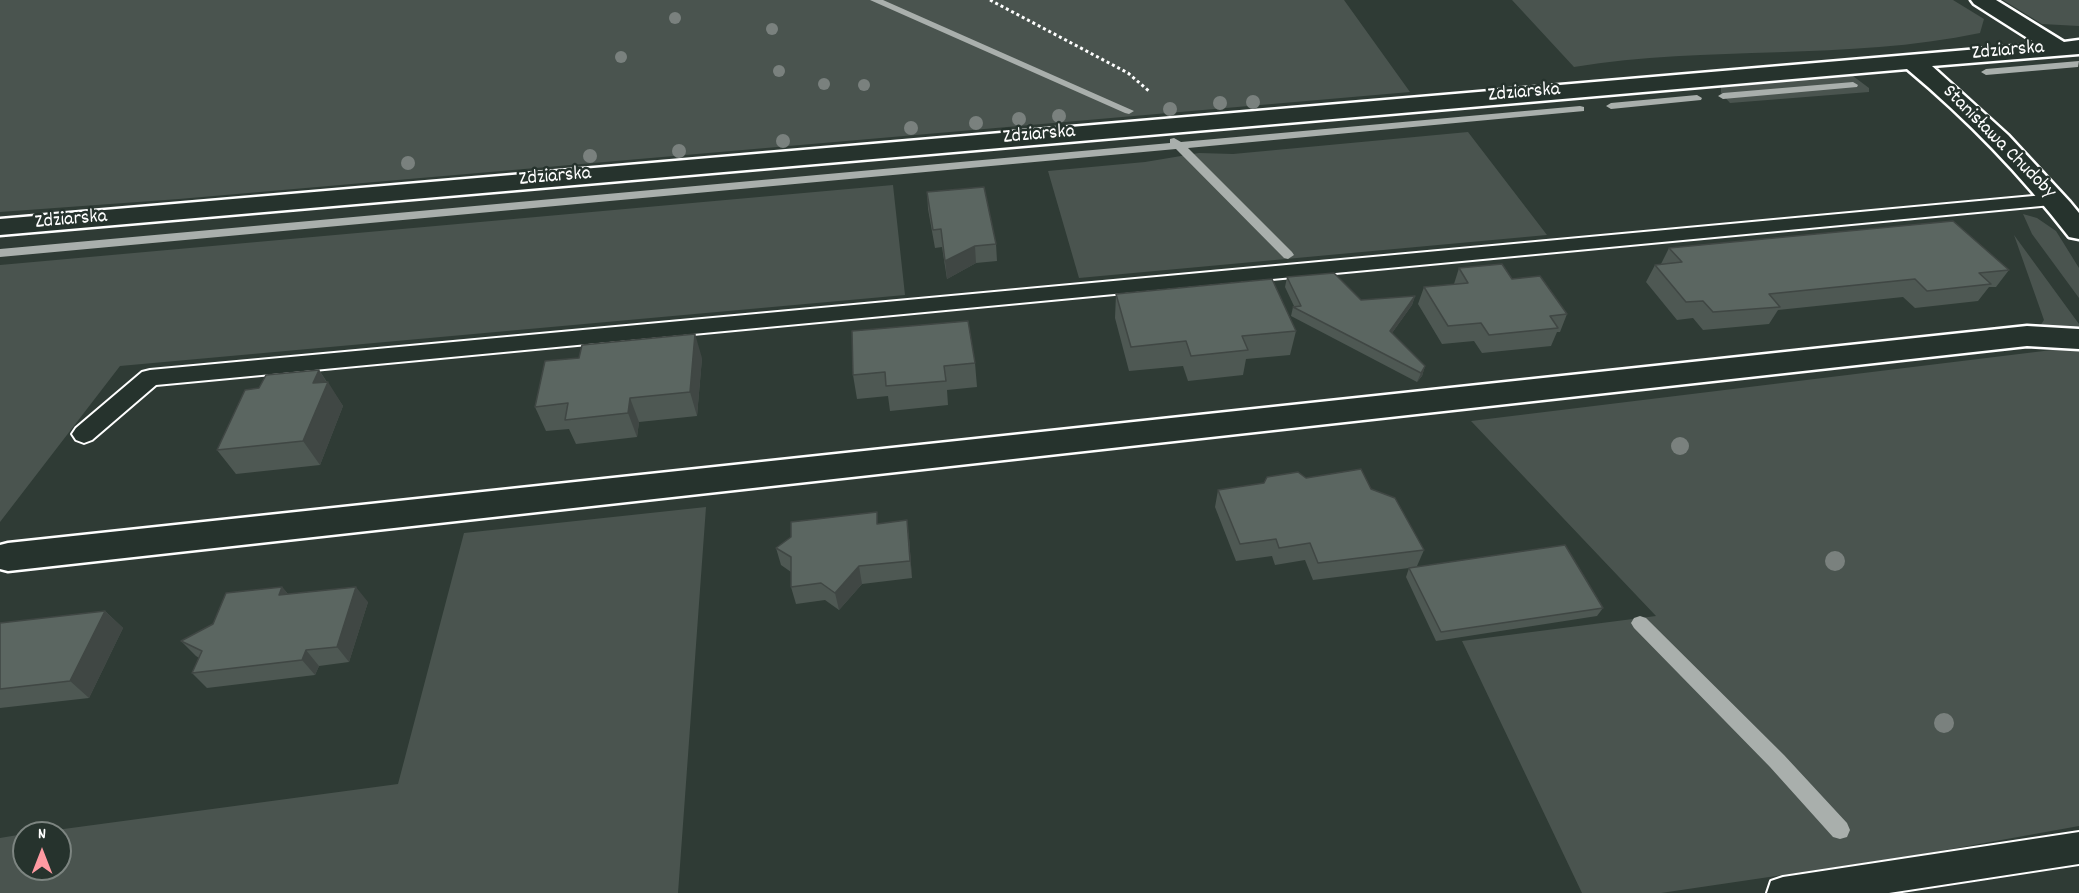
<!DOCTYPE html>
<html>
<head>
<meta charset="utf-8">
<style>
	body { margin:0 }
	#map { position:relative; width:2079px; height:893px; overflow:hidden; background:#2f3b35; font-family:Dekko,sans-serif }
	canvas { display:block }
	.north { position:absolute; left:12px; top:821px; width:60px; height:60px; box-sizing:border-box; background:#26332d; border:2px solid #7d8581; border-radius:50%; rotate:0deg; font-size:16px; font-weight:700; line-height:24px; text-align:center; color:#fff }
	.north::after { content:''; display:block; margin:auto; width:21px; height:27px; background:#ff9aa2; clip-path:polygon(50% 0,100% 100%,50% 72%,0 100%) }
</style>
</head>
<body>
<div id="map">
<canvas width="2079" height="893"></canvas>
<div class="north">N</div>
</div>
<script>
const ctx = document.querySelector('canvas').getContext('2d');
ctx.lineJoin = 'round';
function paint(path, color) { ctx.fillStyle = color; ctx.fill(path, 'evenodd'); }
function strokePath(path, color, width, dash) { ctx.strokeStyle = color; ctx.lineWidth = width; ctx.lineCap = dash ? 'butt' : 'round'; ctx.setLineDash(dash || []); ctx.stroke(path); }
function label(font, color, halo, rows, align = 'center') {
  ctx.font = font + ' Dekko,sans-serif'; ctx.lineWidth = 5; ctx.setLineDash([]); ctx.textBaseline = 'middle'; ctx.strokeStyle = halo; ctx.fillStyle = color; for (const [text, x, y, turn = 0] of rows) {
    ctx.save(); ctx.translate(x, y); ctx.rotate((+turn || 0) * Math.PI / 180); ctx.textAlign = isNaN(turn) ? turn : align; if (halo) ctx.strokeText(text, 0, 0); ctx.fillText(text, 0, 0); ctx.restore();
  }
}
const green = new Path2D(`
	M0 0H1344L1410 92 179 199 0 212Z
	M1512 0H1953L1984 19 1980 33C1847 61 1708 45 1574 67Z
	M2003 0H2079V26L2042 24Z
	M1832 76H1853L1869 88V92L1730 103 1721 93V85Z
	M1468 132 1547 235 1079 278 1048 171 1145 162 1199 153 1233 154Z
	M893 185 905 295 120 366 0 522V265Z
	M2023 214 2037 218 2056 231 2079 268V298L2032 234Z
	M2014 235 2079 324V328L2040 326 2044 320Z
	M2060 349H2079V826L1918 855 1661 893H1582L1462 641 1656 616 1471 421Z
	M706 507 678 893H0V838L24 834V869H60V833H34L398 784 464 533Z`);
const stream = new Path2D(`
	M870 0H883L1134 111 1129 114 1125 113Z
	M2079 61 2078 67 1986 75 1981 72 1986 69Z
	M1853 82 1858 85 1857 87 1723 99 1718 96 1723 93Z
	M1697 95 1702 98 1701 100 1611 109 1606 106 1611 103Z
	M1580 106 1584 107V111L1188 148 1292 252 1294 255 1288 259 1284 258 1176 149 0 257V249L1170 143V139L1174 138 1181 142Z
	M1640 616 1646 618 1784 755 1847 823 1850 830 1847 837 1840 839 1833 837 1770 767 1634 628 1631 623 1634 618Z`);
const path = new Path2D(`
	M990 0 1128 73 1150 92`);
const service = new Path2D(`
	M2055 194 2062 196 2065 200 2062 204 156 385 92 440 84 443 76 440 72 434 76 428 142 372 150 370Z
	M2079 832V864L1889 893H1767L1771 881 1783 877Z`);
const minor = new Path2D(`
	M1971 0H1996L2064 42 2079 40V54L1932 66 2008 135 2070 202 2079 213V239L2069 237C2021 175 1967 119 1907 69L0 235V219L2037 44 1974 4Z
	M2027 326 2079 329V349L2027 346 8 571 0 569V545L8 543Z`);
const trees = [
	[675,18,6],
	[772,29,6],
	[621,57,6],
	[779,71,6],
	[824,84,6],
	[864,85,6],
	[1253,102,7],
	[1220,103,7],
	[1170,109,7],
	[1059,116,7],
	[1019,119,7],
	[976,123,7],
	[911,128,7],
	[783,141,7],
	[679,151,7],
	[590,156,7],
	[408,163,7],
	[1680,446,9],
	[1835,561,10],
	[1944,723,10]
];
const wall = new Path2D(`
	M927 192 996 244 997 261 976 263 947 279 942 247 935 248 928 209Z
	M1669 248 2009 270 1996 287H1989L1978 301 1915 308 1903 297 1778 310 1769 324 1703 330 1693 318 1677 320 1646 282 1655 265 1661 264Z
	M1459 268 1512 279 1567 314 1560 332H1557L1551 346 1482 353 1474 341 1442 344 1418 304 1424 287 1454 284Z
	M1287 277 1361 300 1415 296 1412 305 1392 333 1425 366 1422 376 1417 382 1291 316 1293 307 1294 306 1285 287Z
	M1116 294 1296 331 1290 355 1246 359 1243 375 1188 381 1183 366 1129 371 1115 318Z
	M702 358 697 416 639 422 637 437 576 444 569 429 546 431 535 407Z
	M975 363 977 387 947 390 948 405 890 411 888 396 857 399 853 375Z
	M319 370 343 406 320 465 236 474 217 450 259 388Z
	M1306 478 1371 489 1424 550 1417 566 1603 608 1597 616 1436 641 1406 577 1409 568 1313 580 1305 560 1275 565 1272 556 1236 561 1215 507 1218 490Z
	M878 524 909 538 912 578 862 584 839 610 825 600 796 604 791 587V572L781 565 776 548Z
	M282 587 288 594 368 602 349 662 319 666 315 675 207 688 192 673 199 658 196 656 181 641Z
	M105 611 123 628 89 698 0 708V623Z`);
const shadedWall = new Path2D(`
	M975 246 976 263 947 279 945 261Z
	M1415 296 1412 305 1387 340 1390 331Z
	M695 334 702 358 697 416 690 392Z
	M1425 366 1422 376 1417 382 1421 373Z
	M319 370 327 383 328 382 343 406 320 465 303 441 313 383Z
	M630 398 639 422 637 437 628 413Z
	M907 520 909 538 912 578 910 561Z
	M859 566 862 584 839 610 835 593Z
	M282 587 295 602 279 595Z
	M356 587 368 602 349 662 337 647Z
	M105 611 123 628 89 698 70 681Z
	M306 650 319 666 315 675 302 660Z`);
const building = new Path2D(`
	M984 187 996 244 975 246 945 261 941 229 933 230 927 192Z
	M1953 221 2009 270 1979 273 1991 284 1927 291 1915 279 1769 294 1780 307 1713 312 1703 301 1686 302 1655 265 1682 262 1669 248Z
	M1502 264 1512 279 1540 276 1567 314 1550 316 1558 328 1489 335 1481 323 1448 326 1424 287 1468 283 1459 268Z
	M1334 273 1361 300 1415 296 1390 331 1425 366 1421 373 1293 307 1301 306 1287 277Z
	M1272 279 1296 331 1242 336 1248 350 1191 356 1186 341 1131 347 1116 294Z
	M968 321 975 363 944 366 946 381 886 386 885 372 853 375 852 331Z
	M695 334 690 392 630 398 628 413 565 420 568 403 535 407 545 361 579 358 582 345Z
	M319 370 313 383 328 382 303 441 217 450 245 390 259 388 266 375Z
	M1361 469 1371 489 1395 498 1424 550 1318 563 1310 543 1279 548 1276 539 1240 544 1218 490 1264 483 1267 477 1298 472 1306 478Z
	M877 512V524L907 520 910 561 859 566 835 593 821 583 791 587V557L776 548 791 537V522Z
	M1565 545 1603 608 1441 632 1409 568Z
	M282 587 279 595 356 587 337 647 306 650 302 660 192 673 202 651 181 641 213 624 226 593Z
	M105 611 70 681 0 689V623Z`);
const farStreetnames = [
	["Zdziarska",2008,52,-5],
	["Zdziarska",1524,94,-5],
	["Zdziarska",1039,136,-5],
	["Stanisława Chudoby",1998,143,45],
	["Zdziarska",555,178,-5],
	["Zdziarska",71,221,-5]
];
paint(green, '#4a544f');
paint(stream, '#a9afac');
strokePath(service, '#fff', 4);
strokePath(minor, '#fff', 5);
strokePath(path, '#fff', 3, [3, 3]);
paint(service, '#26332d');
paint(minor, '#26332d');
ctx.fillStyle = '#7a817e';
for (const [x, y, r] of trees) { ctx.beginPath(); ctx.arc(x, y, r, 0, 2 * Math.PI); ctx.fill(); }
paint(wall, '#4e5853');
paint(shadedWall, '#404744');
paint(building, '#5b6661');
strokePath(building, '#404744', 1.5);
label('20px', '#fff', '#26332d', farStreetnames);
</script>
</body>
</html>
